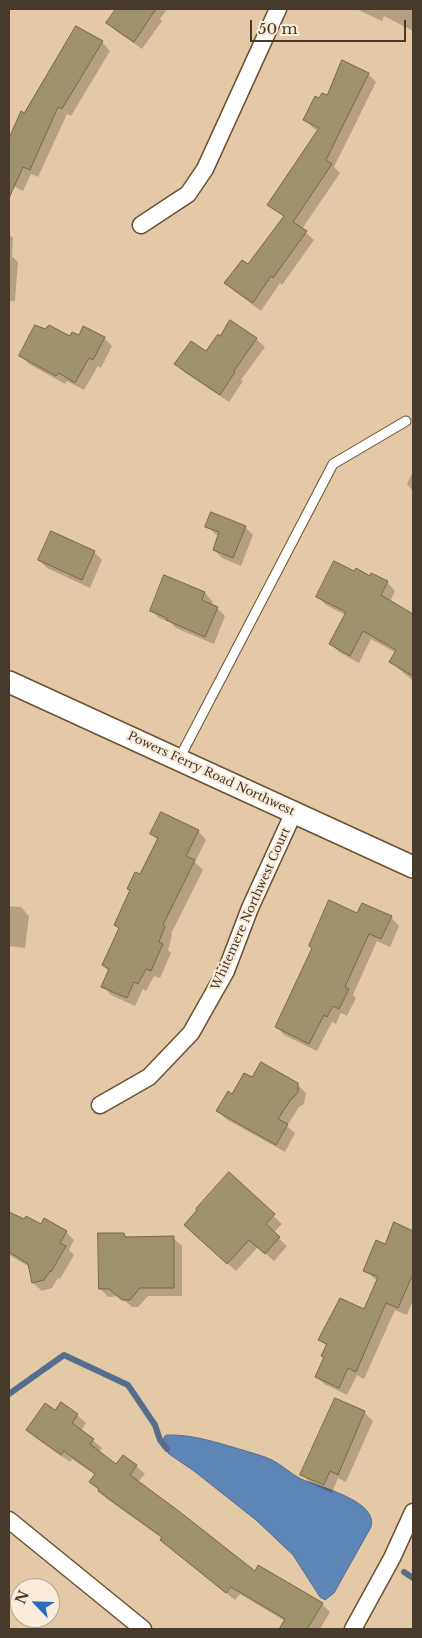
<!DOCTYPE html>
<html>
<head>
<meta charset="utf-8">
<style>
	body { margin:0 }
	#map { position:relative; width:422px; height:1638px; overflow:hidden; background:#e4c9a6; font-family:"Libre Baskerville",serif }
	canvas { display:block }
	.frame { position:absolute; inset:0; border:10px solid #453a2c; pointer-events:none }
	.north { position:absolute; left:10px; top:1578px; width:50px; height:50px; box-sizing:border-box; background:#faecda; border:1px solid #b2a594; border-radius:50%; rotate:294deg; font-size:14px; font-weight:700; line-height:20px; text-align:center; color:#453a2c }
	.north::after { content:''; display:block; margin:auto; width:18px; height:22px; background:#266fbf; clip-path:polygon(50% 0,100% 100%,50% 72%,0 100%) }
	.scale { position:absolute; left:250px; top:20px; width:156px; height:22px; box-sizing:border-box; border:2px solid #453a2c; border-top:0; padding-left:6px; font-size:15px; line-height:18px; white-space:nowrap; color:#453a2c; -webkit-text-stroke:4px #faecda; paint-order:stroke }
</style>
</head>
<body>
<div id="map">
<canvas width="422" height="1638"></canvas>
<div class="frame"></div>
<div class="north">N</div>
<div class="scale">50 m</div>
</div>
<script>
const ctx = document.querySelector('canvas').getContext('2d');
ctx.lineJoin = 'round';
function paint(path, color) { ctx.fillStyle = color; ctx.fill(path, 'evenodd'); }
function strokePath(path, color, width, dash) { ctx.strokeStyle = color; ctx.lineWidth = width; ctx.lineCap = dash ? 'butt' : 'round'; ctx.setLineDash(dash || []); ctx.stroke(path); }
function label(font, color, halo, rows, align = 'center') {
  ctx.font = font + ' "Libre Baskerville",serif'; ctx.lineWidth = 4.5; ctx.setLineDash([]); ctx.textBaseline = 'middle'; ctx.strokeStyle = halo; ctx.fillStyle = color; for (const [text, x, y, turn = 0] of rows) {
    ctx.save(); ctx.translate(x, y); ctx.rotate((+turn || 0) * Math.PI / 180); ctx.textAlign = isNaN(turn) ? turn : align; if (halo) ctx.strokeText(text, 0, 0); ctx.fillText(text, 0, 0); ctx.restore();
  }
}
const water = new Path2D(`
	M167 1435C194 1434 221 1444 246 1451 255 1454 264 1456 272 1460 282 1465 291 1474 301 1479 319 1487 379 1501 371 1527L334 1593 325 1600 320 1597 293 1555 256 1520 194 1471 169 1454 163 1445 164 1437Z`);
const shadow = new Path2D(`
	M118 9H167L160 19 162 21 142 49 116 31 108 23Z
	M356 9H413V31L384 16 382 21Z
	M102 42 110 51 71 116 67 114 38 177 31 174 23 191 9 184V137H11L24 114Z
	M368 74 376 82 334 167 340 173 302 229 314 240 282 285 280 283 261 311 234 291 226 283 248 265 284 217 269 204 318 131 313 128 305 120 320 99Z
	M9 234 13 238 12 256 18 262 15 301H9Z
	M46 331 71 337 80 336 104 338 112 346 101 368 98 366 84 390 67 381 65 384 29 364 21 356Z
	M221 337 256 339 265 347 241 380 243 381 229 402 184 372 176 363 206 353Z
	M413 471V491L407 484Z
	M207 526 245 527 253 535 241 566 222 558 214 550 219 536 215 534Z
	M94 552 102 560 90 588 47 568 39 560Z
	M355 573 387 582 395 591 390 602 413 615V681L391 662 396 653 371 639 359 663 339 652 331 644 345 615 326 605 318 597Z
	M165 577 205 593 213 602 211 605 217 608 225 616 214 644 176 628 171 623 159 618 151 610Z
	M198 831 206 840 195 862 203 870 171 934 172 935 168 950 171 953 160 978 154 976 146 991 143 989 135 1006 111 995 103 986 109 972 103 965 120 929 116 925 158 840 151 833Z
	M9 906 21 907 29 916 25 948 9 946Z
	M358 914 391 917 399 926 390 947 377 941 353 995 356 998 347 1016 341 1013 336 1024 332 1022 317 1051 284 1035 276 1026Z
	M253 1079 297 1084 306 1093 304 1104 299 1107 287 1126 295 1133 285 1152 226 1119 218 1111Z
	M229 1174 282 1224 273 1233 287 1246 274 1261 258 1247 236 1271 194 1233Z
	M9 1213 19 1219 66 1232 74 1240 69 1250 74 1255 60 1279 58 1278 52 1288 42 1291 33 1283 30 1267 9 1255Z
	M395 1224 413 1232V1300L407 1315 395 1310 364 1379 357 1375 347 1395 324 1384 316 1376 325 1358 322 1356 327 1347 320 1340 364 1310 377 1281 365 1270 385 1246Z
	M124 1234 128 1239 173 1238 182 1246V1296H148L138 1307H132L119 1296 108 1297 100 1288Z
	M61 1404 77 1415 86 1423 81 1431 102 1448 99 1452 117 1465 123 1456 136 1466 145 1474 138 1482 255 1573 322 1604 330 1612 320 1629H280L285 1621 240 1594 235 1600 170 1548 161 1540 163 1539 107 1499 91 1482 96 1475 72 1459 70 1462 36 1438 28 1430 55 1412Z
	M364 1412 373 1421 346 1482 338 1478 332 1493 310 1483 302 1474Z`);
const stream = new Path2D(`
	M9 1394 64 1355 128 1385 155 1425 160 1440 167 1449
	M404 1572 413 1578`);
const building = new Path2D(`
	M116 9H156L134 42 106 23Z
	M76 26 103 41 62 109 58 107 30 170 23 167 9 198V138L21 111 24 113Z
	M342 60 369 73 326 160 332 164 293 222 307 231 273 278 271 276 253 303 224 283 242 260 248 264 284 216 267 205 319 128 303 120 315 96 319 98 322 93 327 95Z
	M230 320 257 338 234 371 235 372 220 395 174 364 191 341 206 351 218 334 220 336Z
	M35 325 45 329 49 325 70 336 72 332 79 335 83 326 105 337 93 360 89 358 75 383 59 373 56 376 19 356Z
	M211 512 246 526 233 558 213 550 219 532 205 527Z
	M51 531 95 551 82 580 38 560Z
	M334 561 354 571 356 568 370 576 371 573 388 581 381 595 413 614V676L389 662 396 650 363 631 350 656 329 644 346 612 316 597Z
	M164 575 205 592 202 600 218 607 205 637 166 620 167 618 150 611Z
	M161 812 199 830 186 856 195 860 163 925 165 926 159 942 163 944 151 971 146 969 138 984 134 982 127 998 101 987 109 969 102 965 119 928 114 925 130 890 127 889 135 872 140 874 158 838 150 834Z
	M329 900 357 913 362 903 392 916 381 939 369 934 345 987 349 989 339 1009 333 1006 327 1017 324 1015 309 1044 275 1027 312 948 309 946Z
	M261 1062 298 1083V1092L295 1096 291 1099 278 1119 288 1124 276 1145 216 1111 228 1091 232 1094 244 1073 252 1077Z
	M229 1172 275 1214 266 1224 280 1237 265 1254 249 1240 227 1264 184 1225 197 1210 196 1209Z
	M9 1212 24 1219 26 1216 41 1224 44 1218 67 1231 60 1243 66 1246 51 1272 50 1271 44 1280 32 1283 28 1264 9 1252Z
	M394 1222 413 1231V1274L398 1308 386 1303 356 1372 348 1368 339 1388 315 1377 324 1357 321 1356 327 1344 318 1340 340 1298 364 1309 378 1277 363 1271 376 1240 385 1244Z
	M98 1233H124L125 1237 174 1236V1288H140L130 1300H122L109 1289H99Z
	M335 1398 365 1411 338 1475 330 1471 324 1485 300 1475Z
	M61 1402 78 1414 72 1423 94 1439 90 1444 116 1464 123 1455 137 1465 130 1475 180 1512 255 1571 258 1565 323 1603 307 1629H279L285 1619 231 1587 226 1593 160 1540 162 1537 98 1491 99 1489 89 1482 95 1474 64 1451 61 1455 26 1430 45 1403 55 1410Z`);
const service = new Path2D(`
	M179 759 333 464 406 421`);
const minor = new Path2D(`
	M141 225 188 194 205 169 278 9
	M100 1105 149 1077 191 1033 226 971 250 908 294 812
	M9 1520 143 1629
	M353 1629 392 1558 413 1512`);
const tertiary = new Path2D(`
	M9 682 413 867`);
const streetNames = [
	["Powers Ferry Road Northwest",211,774,25],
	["Whitemere Northwest Court",251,909,-66]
];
paint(water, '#5d85b6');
strokePath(water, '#566e8d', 1);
paint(shadow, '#0003');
strokePath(stream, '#566e8d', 6);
paint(building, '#9e926b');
strokePath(building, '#746943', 1);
strokePath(service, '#6a5232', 11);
strokePath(minor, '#6a5232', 19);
strokePath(tertiary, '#6a5232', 24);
strokePath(service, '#fff', 9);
strokePath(minor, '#fff', 16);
strokePath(tertiary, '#fff', 21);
label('12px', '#453a2c', '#faecda', streetNames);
</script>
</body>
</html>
